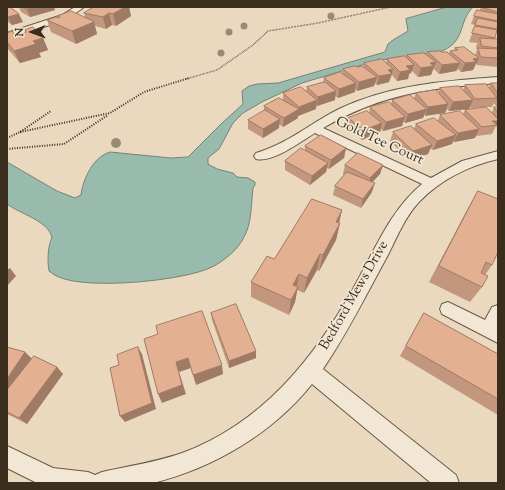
<!DOCTYPE html>
<html>
<head>
<meta charset="utf-8">
<style>
	body { margin:0 }
	#map { position:relative; width:505px; height:490px; overflow:hidden; background:#ebd9bf; font-family:"Sorts Mill Goudy",serif }
	canvas { display:block }
	.frame { position:absolute; inset:0; border:8px solid #3c2e1d; pointer-events:none }
	.north { position:absolute; left:12px; top:12px; width:40px; height:40px; -webkit-text-stroke:3px #f2e6d5; paint-order:stroke; rotate:269deg; font-size:11px; font-weight:700; line-height:16px; text-align:center; color:#3c2e1d }
	.north::after { content:''; display:block; margin:auto; width:14px; height:18px; background:#3c2e1d; clip-path:polygon(50% 0,100% 100%,50% 72%,0 100%) }
</style>
</head>
<body>
<div id="map">
<canvas width="505" height="490"></canvas>
<div class="frame"></div>
<div class="north">N</div>
</div>
<script>
const ctx = document.querySelector('canvas').getContext('2d');
ctx.lineJoin = 'round';
function paint(path, color) { ctx.fillStyle = color; ctx.fill(path, 'evenodd'); }
function strokePath(path, color, width, dash) { ctx.strokeStyle = color; ctx.lineWidth = width; ctx.lineCap = dash ? 'butt' : 'round'; ctx.setLineDash(dash || []); ctx.stroke(path); }
function label(font, color, halo, rows, align = 'center') {
  ctx.font = font + ' "Sorts Mill Goudy",serif'; ctx.lineWidth = 3.5; ctx.setLineDash([]); ctx.textBaseline = 'middle'; ctx.strokeStyle = halo; ctx.fillStyle = color; for (const [text, x, y, turn = 0] of rows) {
    ctx.save(); ctx.translate(x, y); ctx.rotate((+turn || 0) * Math.PI / 180); ctx.textAlign = isNaN(turn) ? turn : align; if (halo) ctx.strokeText(text, 0, 0); ctx.fillText(text, 0, 0); ctx.restore();
  }
}
const water = new Path2D(`
	M447 7H473C458 22 466 41 442 51L375 61 302 83 262 102 243 113 233 123 219 149 208 158V164L217 169 233 173 237 177 248 178 255 182V185L253 188C251 205 252 224 243 239 238 249 223 262 212 267 184 281 87 290 59 277 55 276 52 273 49 271 47 260 48 246 52 237 47 220 20 214 7 204V162L57 191 75 198 81 195C83 179 93 157 110 152L171 158 188 157 221 124 243 104 242 91 249 86 257 84 278 83 385 52 388 44 393 40 408 31 406 19Z`);
const pathFar1 = new Path2D(`
	M186 79 217 70 253 45 268 31 318 23 391 7`);
const path = new Path2D(`
	M20 132 110 113 144 92 189 78
	M7 138 20 132 51 111
	M7 149 64 144 108 115`);
const street = new Path2D(`
	M75 7H84L68 19 7 39V33L62 15Z
	M498 77V83C431 88 383 93 323 128L431 178 462 161 498 151V159C468 166 440 180 419 202 405 217 397 237 388 255 367 293 348 332 323 369L456 475 459 483H431L312 384C273 433 214 468 153 483H37L7 468V446L53 468 88 472 95 475 102 472C129 466 156 462 182 453 261 424 314 359 354 287 374 252 390 210 422 184L315 133C300 142 273 163 256 159L254 156 256 153C287 144 311 123 339 109 389 85 444 81 498 77Z
	M448 302 485 320 492 307 498 305V343L442 314 440 309 442 304Z`);
const trees = [
	[331,16,3.5],
	[244,26,3.5],
	[229,32,3.5],
	[221,53,3.5],
	[116,143,5]
];
const wall = new Path2D(`
	M7 7 23 22 12 25 8 22 7 23Z
	M19 7H54L55 10 30 17 21 12Z
	M92 7H129L131 16 116 26 112 25 106 29 95 26 97 34 76 44 51 32 47 20 58 18 59 17 58 16 85 17 84 13 93 8Z
	M481 7H498V27L494 39H498V67L477 65 476 63 473 70 461 72 458 69 456 71 439 74 433 68 431 75 418 77 412 71 411 73 409 74 408 79 397 81 392 75 389 82 377 85 375 83 374 86 357 91 355 89V92L338 98 335 96V100L317 106 316 105V109L298 116V118L283 127 279 124V128L263 138 248 129V120L264 111V106L283 100V93L306 92 307 87 323 82 324 78 342 74 343 69 363 67 364 63H386L387 59 406 58 407 55H427L428 52 449 53 450 51 454 50 455 48 475 55 477 50 476 46 478 43 469 42 475 25 471 24 474 16 480 10Z
	M25 30 43 38 48 50 39 53 41 57 20 63 7 48V33L15 35 25 32Z
	M491 83H498V106H496L494 103 492 107H486L492 112 494 107H498V128L496 126 492 134 477 136 476 135 475 138 454 142 453 141 452 144 433 150 430 148 428 154 409 160 390 141 393 132 414 129 416 124 438 120 440 115 463 114 465 110 485 107 471 108 470 106 469 109 449 111 447 109 445 113 424 115 423 118 405 123 403 121 402 126 383 131 381 129 380 132 362 140 347 127 348 118 369 113 370 107 391 104 392 100 414 98 416 93H438L440 88 463 90 465 85 489 87Z
	M305 146 346 148 344 158 329 169 327 168 326 172 310 185 285 170V161L305 150Z
	M345 165H383L380 174 372 182V192L361 208 333 195 335 186 344 175 343 174Z
	M478 191 492 265 485 275 482 287 470 302 429 282 468 208Z
	M342 210 339 223H340L336 240 319 271 317 270 304 293 297 290 295 302 289 315 251 297V282L274 259Z
	M211 313 256 351V358L229 368 212 320Z
	M424 313 498 354V415L400 356 417 325Z
	M7 347 25 352 32 359 57 367 63 374 27 424 7 414Z`);
const shadedWall = new Path2D(`
	M36 7H54L55 10 30 17 27 9Z
	M125 7H129L131 16 116 26 113 14Z
	M109 13 112 25 106 29 103 17Z
	M19 14 23 22 12 25 8 17Z
	M94 22 97 34 76 44 72 31Z
	M43 38 48 50 39 53 41 57 20 63 14 51 33 41Z
	M479 58 473 70 461 72 465 63 473 59Z
	M436 62 431 75 418 77 421 68 430 63Z
	M460 63 456 71 439 74 442 65Z
	M414 65 411 73 409 74 408 79 397 81 400 72 406 66Z
	M393 69 389 82 377 85 379 76 388 70Z
	M377 77 374 86 357 91 359 82Z
	M356 83 355 92 338 98 339 89Z
	M336 91 335 100 317 106 318 97Z
	M317 100 316 109 298 116V118L283 127 284 118 299 109V107Z
	M473 100 469 109 449 111 453 102Z
	M448 104 445 113 425 116 428 107Z
	M427 109 423 118 405 123 408 114Z
	M405 117 402 126 383 131 386 122Z
	M280 119 279 128 263 138V129Z
	M492 121H498V123L497 125Z
	M382 123 380 132 362 140 364 130Z
	M479 129 475 138 454 142 458 133Z
	M456 135 452 144 433 150 437 141Z
	M432 145 428 154 409 160 413 151Z
	M346 148 344 158 329 169 331 160Z
	M328 163 326 172 310 185 312 176Z
	M383 165 380 174 368 187 370 178Z
	M375 183 372 192 361 208 363 199Z
	M342 210 338 227 336 222Z
	M340 223 336 240 319 271 323 255Z
	M320 254 317 270 304 293 307 278Z
	M10 268 16 276 7 286V270Z
	M299 274 296 290 293 285Z
	M298 287 295 302 289 315 291 300Z
	M138 347 142 354 156 409 125 422 120 416Z
	M256 351V358L229 368V361Z
	M25 352 32 359 7 398V379Z
	M188 358 191 368 179 372 186 394 162 403 158 394 176 362Z
	M222 365 223 374 196 385 193 375Z
	M57 367 63 374 27 424 19 418Z`);
const building = new Path2D(`
	M7 7H10L19 14 8 17 7 16Z
	M23 7H36L27 9Z
	M94 7H125L113 14 109 13 103 17 84 13Z
	M481 7H498V12Z
	M477 10 498 14V21L474 16Z
	M71 11 93 21 94 22 72 31 47 20 56 17 58 18 60 17 58 16Z
	M478 18 498 22 497 29 475 25Z
	M475 26 497 30 495 38 472 33Z
	M33 27 43 38 33 41 36 44 14 51 7 42V33L12 31 15 35 26 32 25 30Z
	M480 38 498 39V48L482 46Z
	M464 47 479 58 473 59 476 62 465 63 450 51 458 50 455 48Z
	M478 48 498 49V58L481 57Z
	M440 51 441 52H447L460 63 442 65 428 52Z
	M424 53 436 62 430 63 434 66 421 68 407 55Z
	M405 56 414 65 406 66 410 70 400 72 387 59Z
	M382 59 393 69 388 70 392 74 379 76 364 63Z
	M355 66 357 67 362 66 377 77 359 82 343 69Z
	M340 72 356 83 339 89 324 78Z
	M325 82 336 91 318 97 307 87Z
	M491 83H498V93Z
	M486 84 497 98 475 99 465 85Z
	M459 86 473 100 453 102 440 88Z
	M301 87 317 100 299 107 283 93Z
	M436 90 448 104 428 107 416 93Z
	M410 95 427 109 408 114 392 100Z
	M279 98 299 109 284 118 264 106Z
	M389 102 405 117 386 122 370 107Z
	M486 107 498 119V121H492L497 125 482 127 465 110Z
	M494 107H498V112Z
	M265 110 280 119 263 129 248 120Z
	M367 111 382 123 364 130 348 118Z
	M460 111 479 129 458 133 440 115Z
	M434 118 456 135 437 141 416 124Z
	M411 126 432 145 413 151 393 132Z
	M321 135 346 148 331 160 305 146Z
	M301 148 328 163 312 176 285 161Z
	M358 153 383 165 370 178 345 165Z
	M347 172 375 183 363 199 335 186Z
	M478 191 498 199V252L492 265 486 262 481 273 488 276 482 287 439 266Z
	M312 199 342 210 336 222 340 223 323 255 320 254 307 278 299 274 293 285 298 287 291 300 251 282 267 256 274 259Z
	M236 304 256 351 229 361 211 313Z
	M202 311 222 365 193 375 188 358 176 362 182 385 158 394 144 339 158 334 156 326Z
	M424 313 498 354V399L406 346Z
	M7 347 25 352 7 379Z
	M138 347 152 403 120 416 110 368 119 365 117 355Z
	M34 356 57 367 19 418 7 412V390Z`);
const streetNames = [
	["Gold Tee Court",379,142,25],
	["Bedford Mews Drive",355,296,-60]
];
paint(water, '#99bbad');
strokePath(water, '#748373', 1);
strokePath(street, '#685946', 2);
strokePath(pathFar1, '#3c2e1d', 1.5, [0.5, 1]);
strokePath(path, '#3c2e1d', 2, [1, 1.5]);
paint(street, '#f2e6d5');
ctx.fillStyle = '#988b73';
for (const [x, y, r] of trees) { ctx.beginPath(); ctx.arc(x, y, r, 0, 2 * Math.PI); ctx.fill(); }
paint(wall, '#c3977d');
paint(shadedWall, '#9f7b66');
paint(building, '#e3b091');
strokePath(building, '#9f7b66', 1);
label('14px', '#3c2e1d', '#f2e6d5', streetNames);
</script>
</body>
</html>
